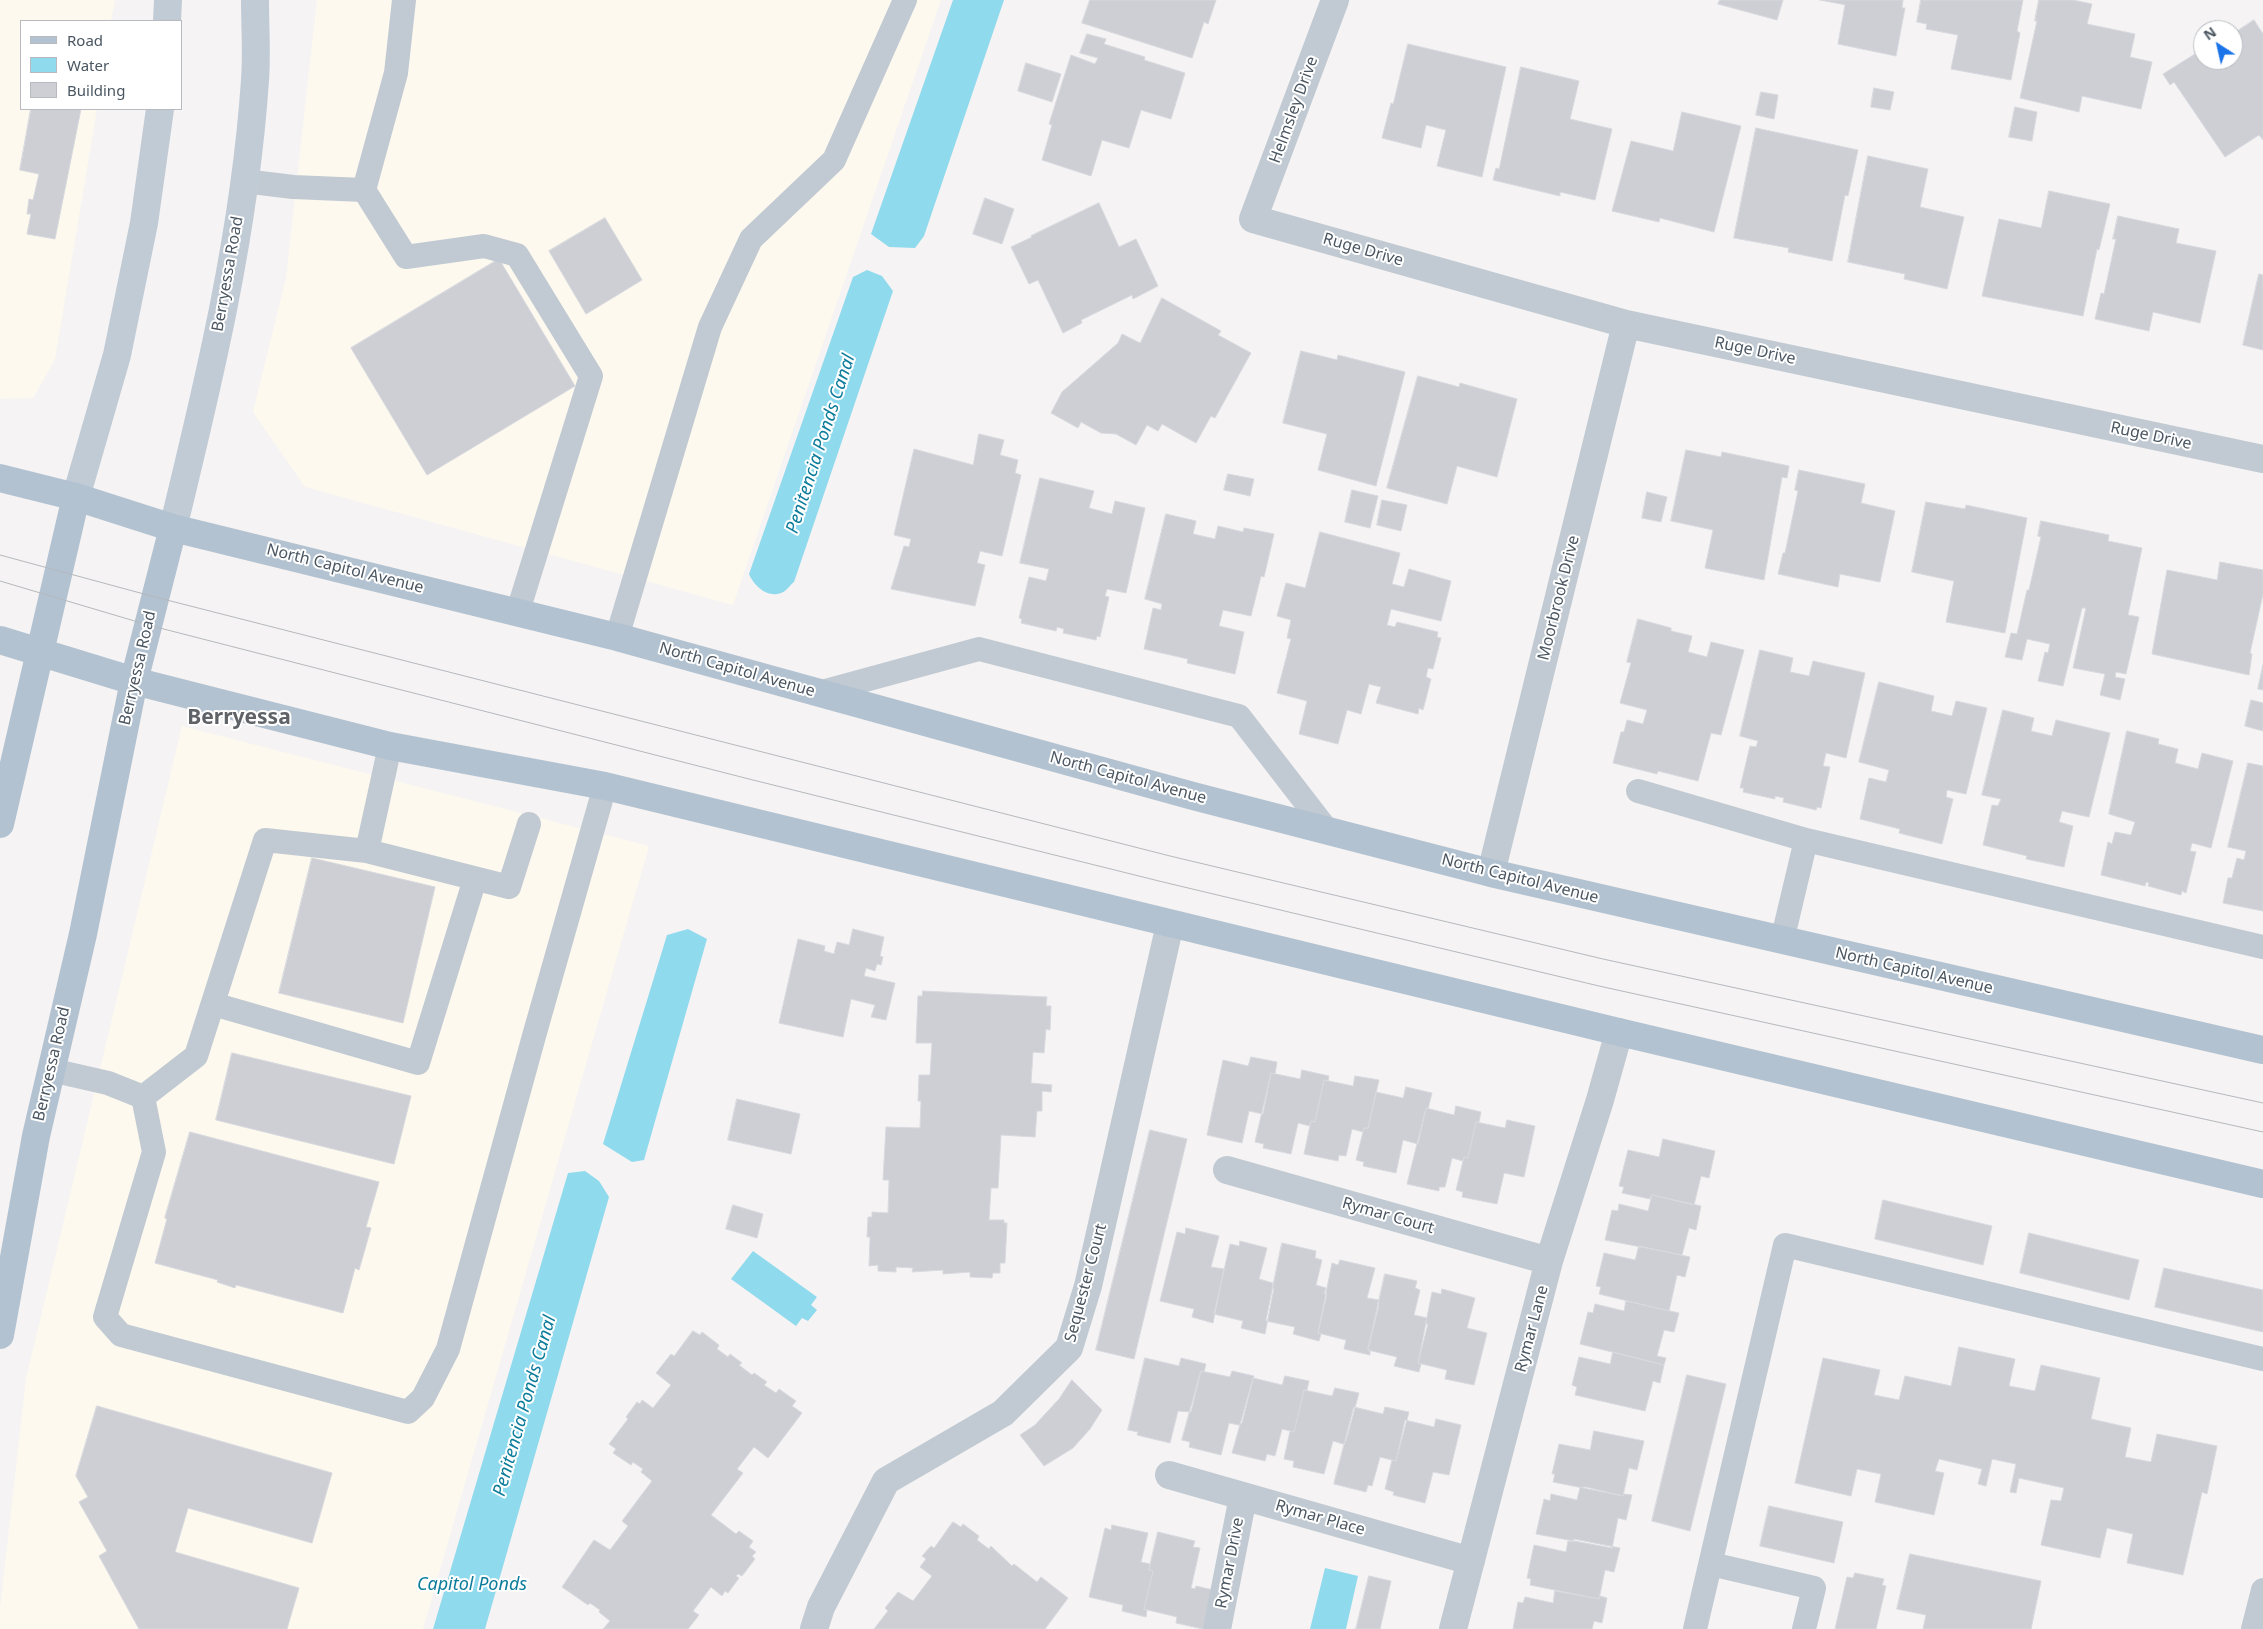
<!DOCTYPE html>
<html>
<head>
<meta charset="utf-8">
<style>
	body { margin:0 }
	#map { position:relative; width:2263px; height:1629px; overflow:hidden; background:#f5f3f3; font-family:"Noto Sans",sans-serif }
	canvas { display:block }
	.legend { position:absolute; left:20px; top:20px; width:162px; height:90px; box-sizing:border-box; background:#fff; border:1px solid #b7bbc0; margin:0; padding:6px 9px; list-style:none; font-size:15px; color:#4a5661 }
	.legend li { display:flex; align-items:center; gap:10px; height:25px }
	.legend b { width:25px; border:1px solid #b7bbc0 }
	.north { position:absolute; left:2193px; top:20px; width:50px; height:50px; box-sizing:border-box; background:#fff; border:1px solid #b7bbc0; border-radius:50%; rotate:325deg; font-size:14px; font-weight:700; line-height:20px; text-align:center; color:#4a5661 }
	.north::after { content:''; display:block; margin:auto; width:18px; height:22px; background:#1a73e8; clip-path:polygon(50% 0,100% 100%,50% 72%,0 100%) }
</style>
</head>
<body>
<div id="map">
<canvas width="2263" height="1629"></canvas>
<ul class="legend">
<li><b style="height:6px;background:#b3c2d1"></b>Road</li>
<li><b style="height:14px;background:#90daee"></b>Water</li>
<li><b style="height:14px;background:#cdcfd5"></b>Building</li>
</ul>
<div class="north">N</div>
</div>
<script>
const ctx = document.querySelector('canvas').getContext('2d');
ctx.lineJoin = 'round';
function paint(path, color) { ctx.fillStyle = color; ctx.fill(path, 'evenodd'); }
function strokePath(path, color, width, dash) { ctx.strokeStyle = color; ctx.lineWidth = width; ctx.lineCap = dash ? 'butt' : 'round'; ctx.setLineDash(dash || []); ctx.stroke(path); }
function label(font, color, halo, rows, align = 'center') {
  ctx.font = font + ' "Noto Sans",sans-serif'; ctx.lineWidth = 4; ctx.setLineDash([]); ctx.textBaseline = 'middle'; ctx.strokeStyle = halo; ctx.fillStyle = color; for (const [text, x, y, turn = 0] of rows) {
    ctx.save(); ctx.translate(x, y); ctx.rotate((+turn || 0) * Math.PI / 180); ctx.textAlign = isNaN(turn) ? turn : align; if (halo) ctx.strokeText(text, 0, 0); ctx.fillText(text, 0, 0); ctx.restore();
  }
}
const commercial = new Path2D(`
	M0 0H115L111 21H21V109H97L55 359 33 398 0 399Z
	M317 0H941L733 605 305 487 253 412 286 278Z
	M182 726 649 846 423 1629H0V1608L26 1379Z`);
const water = new Path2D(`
	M953 0H1004L924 236 915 248 889 247 871 234Z
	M867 270 882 276 893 291 794 582C790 585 786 592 781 593 767 598 754 586 749 574L853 277Z
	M688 929 707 939 644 1160 632 1162 603 1144 667 935Z
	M585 1171 599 1181 609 1197 485 1629H433L568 1173Z
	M753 1251 817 1297 811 1305 817 1310 808 1321 802 1318 796 1326 731 1279Z
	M1325 1568 1358 1576 1346 1629H1310Z`);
const building = new Path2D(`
	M1090 0H1216L1208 24 1204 22 1192 58 1082 23Z
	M1720 0H1783L1777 20 1718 4Z
	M1820 0H1903L1902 8H1905L1896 56 1838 44 1845 5Z
	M1921 0H2023L2017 31 2020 33 2011 80 1951 69 1958 35 1926 29 1927 24 1917 22Z
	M2039 0H2073L2092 4 2087 24 2135 34 2130 57 2152 62 2141 109 2082 96 2079 112 2020 98 2037 21H2035Z
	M2254 20 2263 34V140L2259 135 2225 157 2174 82 2170 85 2163 74 2203 49V60H2233V34Z
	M1087 34 1106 39 1104 44 1145 57 1144 60 1185 73 1171 119 1141 110 1129 148 1102 140 1091 176 1042 160 1052 125 1049 124 1071 55 1095 64 1098 58 1080 53Z
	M1408 44 1506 67 1482 177 1437 166 1446 130 1426 125 1421 148 1382 138 1391 103 1393 104Z
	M1026 63 1061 74 1052 102 1018 91Z
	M1521 67 1579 81 1570 119 1612 129 1595 200 1560 192V196L1493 180 1496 168 1499 169Z
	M1874 88 1894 92 1890 110 1871 107Z
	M1761 92 1778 95 1774 119 1756 115Z
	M2015 107 2037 112 2032 141 2009 137Z
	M31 109H81L55 239 27 234 31 214H27L29 199 33 200 39 174 20 170Z
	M1682 112 1741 126 1714 232 1660 218 1659 222 1612 211 1631 141 1673 151Z
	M1756 128 1858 150 1848 196 1845 195 1832 261 1788 252 1789 248 1734 238Z
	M1868 156 1928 169 1920 207 1964 217 1947 289 1904 279 1905 274 1848 262Z
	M2049 191 2110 204 2099 250 2097 249 2083 316 1982 296 1999 219 2041 228Z
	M985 198 1014 209 1002 244 973 234Z
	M1099 203 1119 247 1136 239 1158 286 1133 299 1132 295 1081 320 1082 323 1063 333 1038 280 1029 284 1011 247 1032 237 1031 236Z
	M2118 216 2179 229 2176 243 2216 251 2200 323 2153 312 2149 331 2095 319 2101 293 2104 294 2116 239H2113Z
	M605 218 642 280 586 314 549 251Z
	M499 259 575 386 427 475 351 348Z
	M2259 274 2263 275V350L2243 345Z
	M1162 298 1221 331 1218 335 1251 353 1215 418 1211 416 1196 443 1162 424 1158 431 1147 425 1136 445 1116 434 1101 433 1081 422 1078 428 1051 413 1062 392 1118 343 1122 334 1140 343Z
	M1301 351 1337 360 1338 355 1405 372 1376 486 1318 470 1327 434 1283 423Z
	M1418 376 1459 387 1460 383 1517 399 1497 477 1457 466 1447 504 1387 488Z
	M979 434 1004 440 1000 455 1018 460 1015 473 1021 475 1002 556 980 551 977 563 985 565 975 606 891 589 904 546 909 547 911 539 894 535 914 449 973 465Z
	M1686 450 1721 457 1722 452 1789 466 1787 478 1782 477 1764 580 1705 568 1713 530 1671 521Z
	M1799 470 1865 484 1861 503 1895 511 1880 582 1840 574 1838 587 1778 574 1783 553H1785L1798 491 1795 490Z
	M1228 474 1254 479 1250 496 1224 490Z
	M1040 478 1094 491 1089 508 1112 514 1115 501 1145 508 1126 593 1107 589 1105 596 1109 597 1100 637 1097 636 1096 640 1063 633 1064 629 1057 627 1056 631 1021 623 1022 619 1019 618 1029 577 1046 581 1049 569 1020 563Z
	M1352 490 1378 496 1370 528 1345 522Z
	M1647 492 1667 497 1661 522 1642 518Z
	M1382 500 1407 505 1401 531 1377 525Z
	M1926 502 1965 509 1966 505 2027 518 2005 633 1946 622 1954 581 1912 572Z
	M1166 514 1196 521 1193 534 1215 539 1218 526 1243 532 1244 528 1274 534 1264 577 1261 576 1251 616 1223 610 1219 626 1244 632 1235 674 1187 663 1188 659 1144 649 1153 608 1161 610 1162 604 1145 599Z
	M2041 521 2109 535 2108 541 2142 548 2128 615 2139 617 2126 674 2116 672 2115 677 2125 679 2120 700 2100 695 2105 674 2073 668 2086 608H2082L2063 686 2038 681 2045 652 2048 653 2050 644 2027 639 2022 660 2005 657 2011 633 2017 634 2027 590H2029L2041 537 2038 536Z
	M1320 532 1400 553 1392 584 1404 587 1409 569 1451 581 1441 621 1391 609 1387 625 1395 627 1397 622 1438 632 1437 637 1441 638 1433 669 1428 668 1426 677 1431 679 1423 710 1419 708 1418 714 1376 703 1381 687 1369 684 1361 714 1347 710 1338 744 1299 734 1307 701 1277 693 1291 639 1287 638 1291 620 1277 616 1286 583 1305 588Z
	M2220 562 2263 570V594L2250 653 2252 654 2249 675 2152 654 2167 570 2217 580Z
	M1638 619 1671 628V631L1692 636 1688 652 1707 657 1711 642 1744 650 1721 735 1711 733 1698 781 1658 771 1657 774 1613 763 1621 732H1624L1627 720 1643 724 1647 710 1620 703 1631 663 1627 662Z
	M1760 650 1793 658 1790 672 1809 676 1813 661 1865 673 1846 758 1826 753 1823 766 1830 767 1821 808 1817 807 1816 810 1783 802 1784 798 1775 796V799L1743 792 1744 788H1740L1750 746 1756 747 1758 741 1740 736Z
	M2263 665V690L2258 689Z
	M1879 682 1934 696 1931 711 1952 716 1956 701 1987 708 1966 794 1947 790 1946 797 1953 799 1942 844 1899 833 1900 829 1860 819 1869 778 1886 782 1889 770 1859 762Z
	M2251 700 2263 703V731L2245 726Z
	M2003 710 2034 718 2031 731 2052 736 2056 720 2110 733 2089 817 2062 811 2059 822 2073 826 2064 867 2026 859 2027 856 1983 845 1992 805 1998 806 2001 799 1982 795Z
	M2127 731 2159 739 2158 744 2178 749 2175 763 2198 769 2202 753 2233 761 2211 848 2192 843 2190 851 2196 852 2186 893 2182 891 2181 895 2148 886 2149 883 2146 882 2145 886 2101 875 2108 842 2112 844 2115 832 2131 835 2135 822 2109 814Z
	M2248 763 2263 766V911L2223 903 2228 878H2232L2237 858 2244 860 2246 851 2228 847Z
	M312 858 435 887 403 1023 279 993Z
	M853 929 884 937 880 956 883 957 881 965 877 964 875 971 866 968 864 976 895 983 886 1020 871 1017 875 1005 851 999 843 1037 779 1023 798 939 825 946 824 951 834 954 837 942 849 945Z
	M923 991 1047 997 1046 1006H1051L1050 1030 1046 1029 1044 1053 1033 1052 1031 1083 1052 1085 1051 1092 1042 1091V1111H1037L1035 1137 1001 1135 998 1188H991L989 1220H1004V1223H1007L1005 1263H1000V1273H993L992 1278 970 1277V1272L943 1274V1270L912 1272 913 1268 896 1267V1272L878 1271V1265L869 1266 870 1237H867L868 1217H872V1212L888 1213 889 1180H883L886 1127 920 1128 921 1101H918L919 1075H930L932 1043H916L918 996H922Z
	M232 1053 411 1096 394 1164 216 1120Z
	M1251 1057 1277 1062 1275 1074 1271 1073 1263 1114 1249 1111 1242 1143 1207 1135 1223 1060 1248 1066Z
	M1302 1070 1329 1076 1328 1081 1324 1080 1315 1122 1311 1121 1310 1126 1298 1123 1291 1154 1263 1148 1264 1144 1255 1142 1271 1073 1300 1079Z
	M1355 1076 1379 1080 1368 1128H1364L1363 1132 1352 1129 1346 1156 1339 1155 1338 1161 1304 1154 1311 1121 1315 1122 1324 1080 1353 1086Z
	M1406 1087 1432 1093 1428 1109 1426 1108 1418 1144 1403 1140 1396 1173 1363 1166 1364 1162 1356 1160 1364 1128H1368L1376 1092 1403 1098Z
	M737 1099 800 1114 791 1154 728 1140Z
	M1456 1106 1481 1112 1479 1122H1476L1468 1158 1464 1157 1463 1161 1452 1158 1445 1187H1439V1191L1407 1184 1426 1108 1454 1115Z
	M1507 1120 1535 1126 1524 1177 1504 1173 1497 1204 1462 1197 1463 1192 1456 1190 1464 1157 1468 1158 1476 1122 1505 1128Z
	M1150 1130 1187 1139 1134 1359 1096 1350Z
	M190 1132 379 1182 366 1227 371 1228 359 1270 355 1268 343 1313 236 1285 235 1288 217 1282 218 1280 155 1263 167 1219 165 1218Z
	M1663 1139 1715 1151 1709 1178 1701 1176 1694 1205 1652 1195 1650 1199 1622 1193 1624 1187 1619 1186 1628 1150 1659 1157Z
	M1652 1195 1701 1206 1696 1230 1689 1228 1682 1255 1605 1240 1612 1210 1618 1211 1619 1204 1648 1211Z
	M1883 1200 1992 1226 1983 1265 1875 1239Z
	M733 1205 763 1214 757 1238 726 1229Z
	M1186 1228 1219 1236 1211 1267 1224 1269 1213 1323 1192 1317 1194 1309 1160 1301 1177 1232 1185 1234Z
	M2029 1233 2139 1260 2129 1300 2020 1273Z
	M1240 1241 1267 1248 1259 1279 1273 1283 1272 1288H1274L1265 1334 1241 1328 1243 1321 1214 1314 1230 1244 1239 1246Z
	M1282 1243 1316 1251 1315 1258 1322 1260 1316 1285 1326 1288 1324 1294H1327L1318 1333 1321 1334 1319 1341 1293 1334 1295 1327 1266 1321Z
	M1639 1246 1690 1257 1685 1277 1677 1275 1669 1311 1599 1294 1601 1287 1596 1286 1604 1253 1635 1260Z
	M1340 1260 1375 1268 1367 1298 1379 1300 1377 1304 1379 1305 1368 1350 1370 1351V1355L1344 1349 1346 1340 1318 1333 1332 1263 1338 1265Z
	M2164 1268 2263 1290V1332L2155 1307Z
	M1385 1274 1417 1281 1415 1288 1420 1290 1414 1315 1427 1318 1425 1324H1428L1418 1363 1421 1364 1419 1372 1394 1366 1397 1357 1368 1350Z
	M1442 1289 1475 1298 1467 1328 1487 1333 1474 1385 1445 1379 1447 1370 1418 1363 1432 1292 1441 1294Z
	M1626 1301 1679 1313 1674 1332 1664 1330 1657 1356 1666 1358 1664 1365 1580 1344 1588 1312 1593 1313 1595 1304 1624 1311Z
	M693 1331 700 1335 702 1332 719 1345 717 1349 728 1357 730 1354 742 1363 739 1365 752 1375 754 1373 767 1382 764 1385 776 1393 779 1389 796 1401 792 1406 802 1413 768 1458 754 1447 737 1469 743 1473 711 1515 736 1534 739 1531 753 1541 749 1547 756 1552 752 1556 755 1559 742 1576 738 1574 736 1576 739 1578 728 1593 725 1591 722 1596 711 1587 693 1611 699 1615 688 1629H603L610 1621 599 1612 600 1610 590 1603 588 1605 562 1587 594 1540 610 1550 628 1526 622 1521 652 1481 641 1472 643 1469 633 1462 631 1465 613 1453 616 1449 609 1444 628 1419 626 1417 637 1402 640 1404 642 1400 653 1408 671 1385 656 1373 671 1354 674 1356Z
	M1959 1347 2015 1359 2009 1386 2035 1391 2041 1365 2100 1378 2091 1419 2131 1428 2125 1457 2151 1462 2157 1434 2217 1446 2207 1494 2202 1492 2183 1575 2127 1563 2133 1534 2107 1528 2100 1558 2041 1545 2051 1500 2061 1501 2064 1488 2019 1478 2016 1493 2010 1492 2016 1464 1992 1459 1986 1486 1978 1484 1982 1469 1939 1459 1935 1471 1944 1473 1934 1515 1875 1502 1881 1474 1857 1469 1851 1496 1795 1483 1823 1358 1880 1370 1874 1395 1899 1400 1905 1376 1951 1386Z
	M1613 1352 1664 1365 1660 1383 1653 1381 1645 1411 1575 1395 1577 1387 1572 1385 1579 1357 1610 1364Z
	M1145 1358 1179 1366 1181 1358 1206 1364 1204 1372 1201 1371 1191 1412 1178 1411 1170 1443 1137 1435 1138 1432 1128 1430Z
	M1201 1371 1230 1377 1232 1371 1254 1376 1242 1423 1239 1425 1229 1423 1221 1455 1189 1447 1190 1442 1182 1440Z
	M1687 1375 1726 1384 1690 1531 1652 1521Z
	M1285 1376 1309 1381 1307 1390H1304L1294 1432 1282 1429 1275 1456 1267 1454 1265 1461 1232 1453 1253 1378 1282 1385Z
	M1072 1380 1102 1410 1090 1429 1073 1448 1044 1466 1020 1435 1035 1425 1059 1399Z
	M1335 1388 1359 1393 1346 1441 1343 1444 1333 1441 1324 1474 1293 1467 1294 1461 1284 1459 1290 1431 1294 1432 1304 1390 1332 1396Z
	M97 1406 332 1473 312 1543 188 1508 175 1552 299 1588 287 1629H139L99 1556 107 1551 79 1502 88 1497 76 1476Z
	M1354 1407 1383 1414 1385 1407 1409 1412 1396 1461 1380 1457 1372 1486 1368 1485 1366 1492 1334 1484Z
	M1436 1419 1461 1425 1449 1475 1433 1472 1425 1503 1393 1495 1394 1492 1385 1489 1392 1460 1396 1461 1405 1420 1434 1427Z
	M1594 1431 1644 1441 1637 1470 1629 1468 1623 1496 1553 1482 1555 1474H1552L1559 1444 1590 1450Z
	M1586 1487 1623 1496 1624 1494 1632 1495 1626 1520 1618 1518 1612 1548 1536 1534 1544 1499 1550 1501 1551 1494 1577 1500 1580 1488Z
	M1769 1506 1843 1522 1834 1563 1760 1546Z
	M953 1522 961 1527 963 1524 979 1536 977 1540 989 1549 991 1546 1012 1566 1014 1564 1037 1582 1041 1577 1068 1598 1045 1629H874L888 1611 885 1608 898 1592 913 1601 932 1576 920 1567 926 1559 922 1556 931 1546 934 1548Z
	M1112 1525 1148 1533 1141 1562 1150 1564 1149 1570 1153 1571 1144 1609 1147 1610 1146 1617 1122 1611 1123 1605 1089 1597 1105 1528 1111 1530Z
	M1158 1532 1195 1541 1193 1547 1200 1548 1191 1588 1195 1589 1196 1586 1213 1590 1203 1629 1176 1623 1177 1617 1144 1609 1153 1571 1149 1570Z
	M1574 1539 1620 1548 1614 1572 1605 1570 1599 1599 1530 1585 1531 1579 1527 1578 1534 1545 1566 1552 1568 1541 1573 1542Z
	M1910 1554 2041 1581 2031 1629H1923L1926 1615 1897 1609Z
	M1855 1573 1884 1579 1882 1585 1886 1586 1876 1629H1835L1847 1577 1853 1578Z
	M1369 1576 1391 1581 1380 1629H1356Z
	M1555 1591 1599 1599 1600 1596 1607 1598 1602 1623 1594 1621 1592 1629H1513L1518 1602 1523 1603 1525 1597 1553 1603Z`);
const service = new Path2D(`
	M404 0 396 73 364 190 406 257 484 246 517 255 591 376 518 611
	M244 181 293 187 364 190
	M617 637 710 327 751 239 834 160 905 0
	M818 693 979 649 1239 716 1327 830
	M1638 791 1806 840
	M367 851 509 887 529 824
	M1782 941 1806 840 2263 947
	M213 1004 418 1063 475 879
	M51 1070 108 1083 143 1097 154 1152 105 1317 121 1335 408 1412 423 1398 448 1349 534 1036 605 786
	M143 1097 196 1056 265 840 367 851 390 746
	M1711 1564 1814 1588 1804 1629
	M1695 1629 1785 1245 2263 1359
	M2253 1629 2263 1590`);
const minor = new Path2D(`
	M1335 0 1253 219 1626 324 2263 459
	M1491 873 1626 324
	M1227 1170 1549 1261
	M1169 1475 1471 1561
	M814 1629 821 1607 886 1481 1003 1413 1069 1348 1088 1286 1170 924
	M1217 1629 1243 1497
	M1453 1629 1549 1261 1600 1100 1619 1032`);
const secondary = new Path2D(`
	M167 21 168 0
	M76 497 117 355 144 223 160 109
	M173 528C209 381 245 231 255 80 257 53 255 26 255 0`);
const primary = new Path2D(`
	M0 478 76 497 173 528 617 637 1193 796 1491 873 2263 1050
	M0 640 134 681 390 746 605 786 1619 1032 2263 1184
	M0 824 76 497
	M0 1335 36 1136 83 934 134 681 173 528`);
const tram = new Path2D(`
	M0 555 155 597 1170 856 1603 959 2263 1103
	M0 581 148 625 749 779 1163 882 1599 986 2263 1132`);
const streetNames = [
	["Helmsley Drive",1294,110,-70],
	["Ruge Drive",1363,250,16],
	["Berryessa Road",228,274,-80],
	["Ruge Drive",1755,351,12],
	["Ruge Drive",2151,436,12],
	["North Capitol Avenue",345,569,14],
	["Moorbrook Drive",1559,598,-76],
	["Berryessa Road",138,668,-77],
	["North Capitol Avenue",737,670,16],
	["North Capitol Avenue",1128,778,15],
	["North Capitol Avenue",1520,879,14],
	["North Capitol Avenue",1914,971,13],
	["Berryessa Road",52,1064,-77],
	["Rymar Court",1388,1216,16],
	["Sequester Court",1086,1283,-75],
	["Rymar Lane",1532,1329,-75],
	["Rymar Place",1320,1518,16],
	["Rymar Drive",1230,1563,-79]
];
const waterNames = [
	["Penitencia Ponds Canal",821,444,-72],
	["Penitencia Ponds Canal",525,1406,-74],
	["Capitol Ponds",472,1585]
];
const districtNames = [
	["Berryessa",239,718]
];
paint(commercial, '#fdf9ef');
paint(water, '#90daee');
paint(building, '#cdcfd5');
strokePath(building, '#d7d9de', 1);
strokePath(service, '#c1cad2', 24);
strokePath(minor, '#c1cad2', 28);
strokePath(secondary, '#c1cbd6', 28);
strokePath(primary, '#b3c2d1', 28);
strokePath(tram, '#b5b8bd', 1);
label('16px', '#4a5661', '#fff', streetNames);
label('italic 18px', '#0c7c9b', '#fff', waterNames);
label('bold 21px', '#5f6368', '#fff', districtNames);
</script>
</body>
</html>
